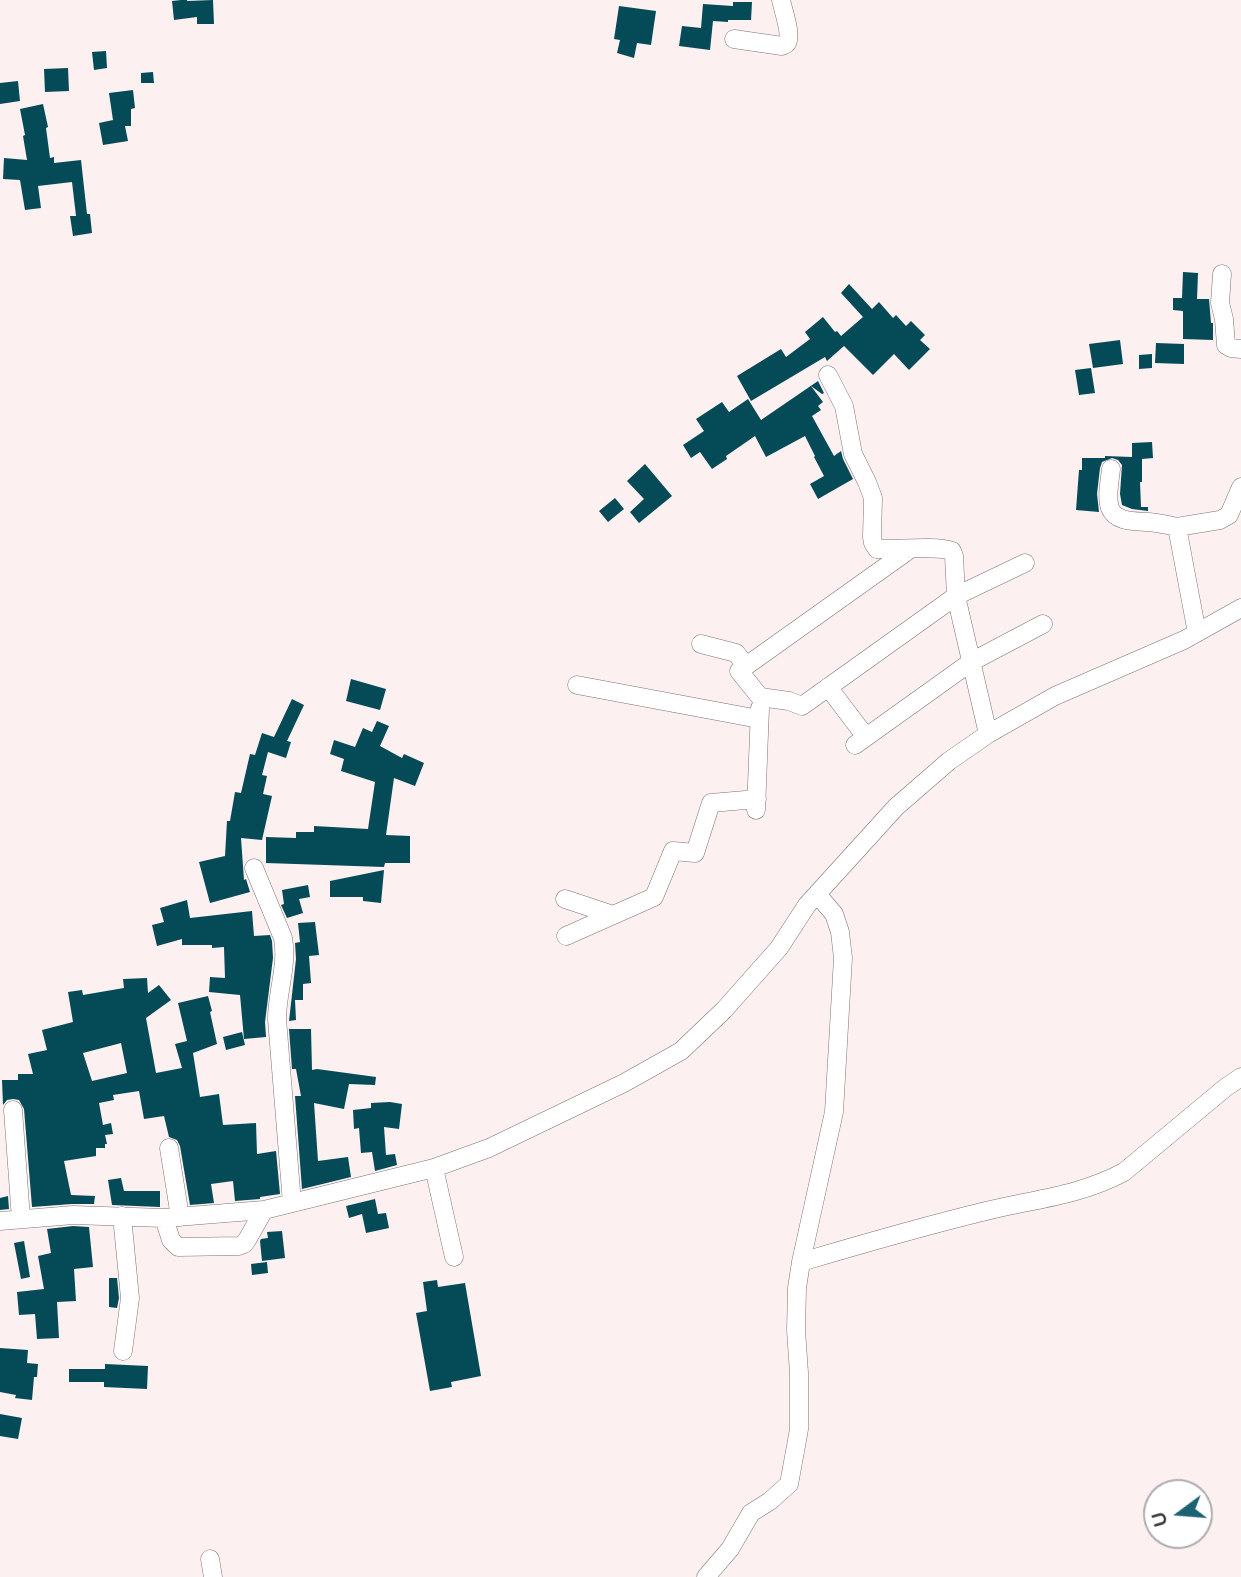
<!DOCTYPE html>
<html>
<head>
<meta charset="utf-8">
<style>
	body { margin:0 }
	#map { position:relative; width:1241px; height:1577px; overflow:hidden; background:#fcf0f1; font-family:"Varela Round",sans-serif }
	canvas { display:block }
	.north { position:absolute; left:1143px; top:1479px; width:70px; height:70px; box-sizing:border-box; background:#fff; border:2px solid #aeacad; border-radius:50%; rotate:254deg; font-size:19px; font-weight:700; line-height:28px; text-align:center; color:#353031 }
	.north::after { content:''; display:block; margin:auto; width:24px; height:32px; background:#1b6272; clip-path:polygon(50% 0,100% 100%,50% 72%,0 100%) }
</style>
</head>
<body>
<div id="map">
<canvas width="1241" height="1577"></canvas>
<div class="north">U</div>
</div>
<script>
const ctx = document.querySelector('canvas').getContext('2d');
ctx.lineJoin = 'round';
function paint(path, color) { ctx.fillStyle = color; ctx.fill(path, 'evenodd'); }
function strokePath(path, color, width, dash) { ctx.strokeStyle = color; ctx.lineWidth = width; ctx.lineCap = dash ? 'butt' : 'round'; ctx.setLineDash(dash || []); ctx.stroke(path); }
const building = new Path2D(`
	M181 0H187V1L213 0 214 24H197V17L174 20 172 1Z
	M733 2H752L751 20H728V22L713 21 710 50 679 46 682 26 701 28 703 4 733 6Z
	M619 6 656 11 651 45 637 43 634 58 617 53 620 40 614 39Z
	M106 51 107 68 94 70 92 52Z
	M68 68 69 91 45 92 44 69Z
	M153 72 154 83H141V73Z
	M18 81 20 101 0 104V83Z
	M133 90 135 108 131 109V126H125L128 141 103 145 99 123 113 120 109 93Z
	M43 104 48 127 46 128 50 158 54 157V163L81 160 87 214H90L92 233 73 236 70 216H76L72 182 38 186 41 208 25 210 20 180 3 179 4 158 27 160 23 136 25 135 20 109Z
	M1183 272 1198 273 1197 299H1209L1211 323H1213V340L1183 339V311L1173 310V298H1182Z
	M849 284 872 309 879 302 893 318 896 315 906 326 911 321 925 335 920 340 930 349 909 370 894 354 873 375 844 346 827 361 825 357 751 401 737 376 781 349 786 357 810 339 805 332 823 317 835 332 837 331 841 336 863 317 841 293Z
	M1120 340 1123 364 1093 368 1089 344Z
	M1156 343 1184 344V364L1155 363Z
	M1152 354V368L1139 369V355Z
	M1091 368 1095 393 1079 395 1075 370Z
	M818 381 824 393 822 394 811 386 823 402 818 406 821 410 812 416 834 456 841 451 843 459 853 479 818 499 810 484 824 476 814 457 815 456 805 436 766 457 755 436 726 456 727 459 712 469 700 452 691 458 683 445 704 431 696 419 722 402 729 412 748 399 761 420Z
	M1152 442 1153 458 1142 459V482H1140L1141 507H1148V511L1132 509 1122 505 1120 494 1122 465 1118 460 1112 458 1102 462 1100 468 1097 494 1099 512 1076 510 1079 470H1082V458H1105V456L1132 457V443Z
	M645 464 672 496 639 523 630 512 644 499 627 481Z
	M615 498 624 509 608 522 599 511Z
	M351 679 386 689 380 710 346 701Z
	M292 699 304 705 287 741 291 742 286 758 268 752 262 775 267 776 263 794 272 796 262 840 241 838 244 880 246 879 250 892 210 903 199 862 225 856 227 821H230L235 792 241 793 250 754 255 755 262 733 274 737Z
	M377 721 389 726 380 746 402 758 404 754 424 763 415 786 394 778 386 835 410 836V863H385L384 867 266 863V837L296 838V832H314V826L368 829 375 782 341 771 344 759 330 754 334 740 355 747 363 728 372 732Z
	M384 870 381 903 363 901V897H330V881Z
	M308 885 310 897 299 899 303 913 287 918 281 905 284 904 282 890Z
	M187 900 190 918 252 911 254 936 270 935 272 941 273 958 265 1022 266 1037 244 1039 240 995 209 992 210 977 225 978 224 947 212 948V945H182V939L157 946 152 925 164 922 160 908Z
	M315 922 319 955 309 956 311 983 303 984V1000H295L296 1020 289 1021 296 959 295 943 300 942 298 923Z
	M147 978 148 993 159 985 171 1000 146 1018 156 1073 182 1068 175 1044 187 1041 178 1003 208 996 212 1011 210 1012 217 1044 193 1053 200 1097 219 1094 223 1125 256 1123 257 1154 276 1151 280 1194 260 1197V1199L235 1201 233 1181 211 1184 214 1203 190 1205 180 1146 177 1140 169 1137 164 1116 144 1119 139 1091 113 1095 114 1100 99 1103 103 1125 111 1123 113 1134 105 1135 107 1144H105V1148H96V1156L64 1161 71 1195 95 1196 94 1204H72L32 1207 24 1109 19 1100 13 1099 7 1100 3 1105 2 1080H18V1074H33L28 1054 47 1050 42 1030 73 1022 68 992 82 990 83 995 124 988 123 979ZM121 1043 127 1073 92 1081 83 1053Z
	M289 1029H311L312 1070 317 1069 376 1077 375 1085 349 1084 344 1109 314 1103 318 1161 348 1157 351 1177 302 1189 295 1096H301L296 1069H292Z
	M242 1032 245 1045 226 1050 223 1037Z
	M390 1102 402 1104 399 1129 384 1127 386 1155 395 1154 397 1165 375 1171 372 1152 361 1153 359 1128 354 1129 353 1110 371 1108V1103Z
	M121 1178 124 1191H160V1207L112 1205 108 1180Z
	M8 1196 9 1209 0 1210V1198Z
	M375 1199 378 1214 386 1213 389 1228 366 1233 362 1214 349 1218 346 1206Z
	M73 1226 89 1227 93 1267 74 1269 76 1301 57 1302 59 1338 37 1339 35 1314 19 1315 17 1292 44 1289 38 1256 51 1253 47 1229Z
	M282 1231 285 1258 262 1261 260 1241 261 1239 268 1238 267 1232Z
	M24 1241 30 1277 21 1279 14 1243Z
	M267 1262 268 1273 252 1275 251 1264Z
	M109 1278H117L119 1298 117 1308 109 1307Z
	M437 1280 438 1287 465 1283 481 1376 451 1382 452 1387 430 1391 416 1313 427 1311 423 1282Z
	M0 1348 28 1350 27 1363 38 1364 37 1377H34L32 1400 15 1398 16 1395 0 1392Z
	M105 1364 148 1366 147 1389 104 1387V1382H69V1369H105Z
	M0 1414 22 1418 18 1439 0 1436Z`);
const minor = new Path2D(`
	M734 39 782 46C783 45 786 45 787 43 792 34 783 10 781 0
	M1222 274 1220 303 1224 319 1226 345 1231 348 1241 349
	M828 375 844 406 853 454 867 482 873 498 872 537 873 543 877 549C898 550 934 545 952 551L954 556 956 596 988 734
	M1111 469C1110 480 1106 497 1110 508 1116 523 1137 521 1149 522 1159 523 1168 525 1177 527L1197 633
	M1177 527 1220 520 1229 515 1241 487
	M909 550 739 671 760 697 789 701 802 706 956 596 1025 563
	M701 644 736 653 746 666
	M577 685 759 719
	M828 687 866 737
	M855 745 971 662 1043 624
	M756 810 760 708
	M254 868 283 938C288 965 277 992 277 1019L292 1203
	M565 899 613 915
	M566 936 654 897 673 851 695 853 711 803 757 799
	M13 1110 21 1219
	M169 1148 180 1217
	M434 1168 454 1257
	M122 1216 130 1298 123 1351
	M164 1218 264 1210
	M0 1221 73 1215 164 1218 171 1240 178 1247 239 1246 244 1244 247 1240 264 1210 434 1168 489 1148 624 1083 681 1051 724 1010 779 948 807 905 896 807 949 761 988 734 1055 696 1184 640 1241 608
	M801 1262C862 1244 924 1226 986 1211 1034 1199 1079 1196 1124 1172L1225 1088 1241 1077
	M210 1559 213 1577
	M706 1577 730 1549 751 1513 770 1501 789 1484 796 1446 799 1429V1373L796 1330 797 1288 801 1262 834 1112 843 958 840 932 834 914 817 894`);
paint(building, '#054a57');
strokePath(minor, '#7d7374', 19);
strokePath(minor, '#fff', 18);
</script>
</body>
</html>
